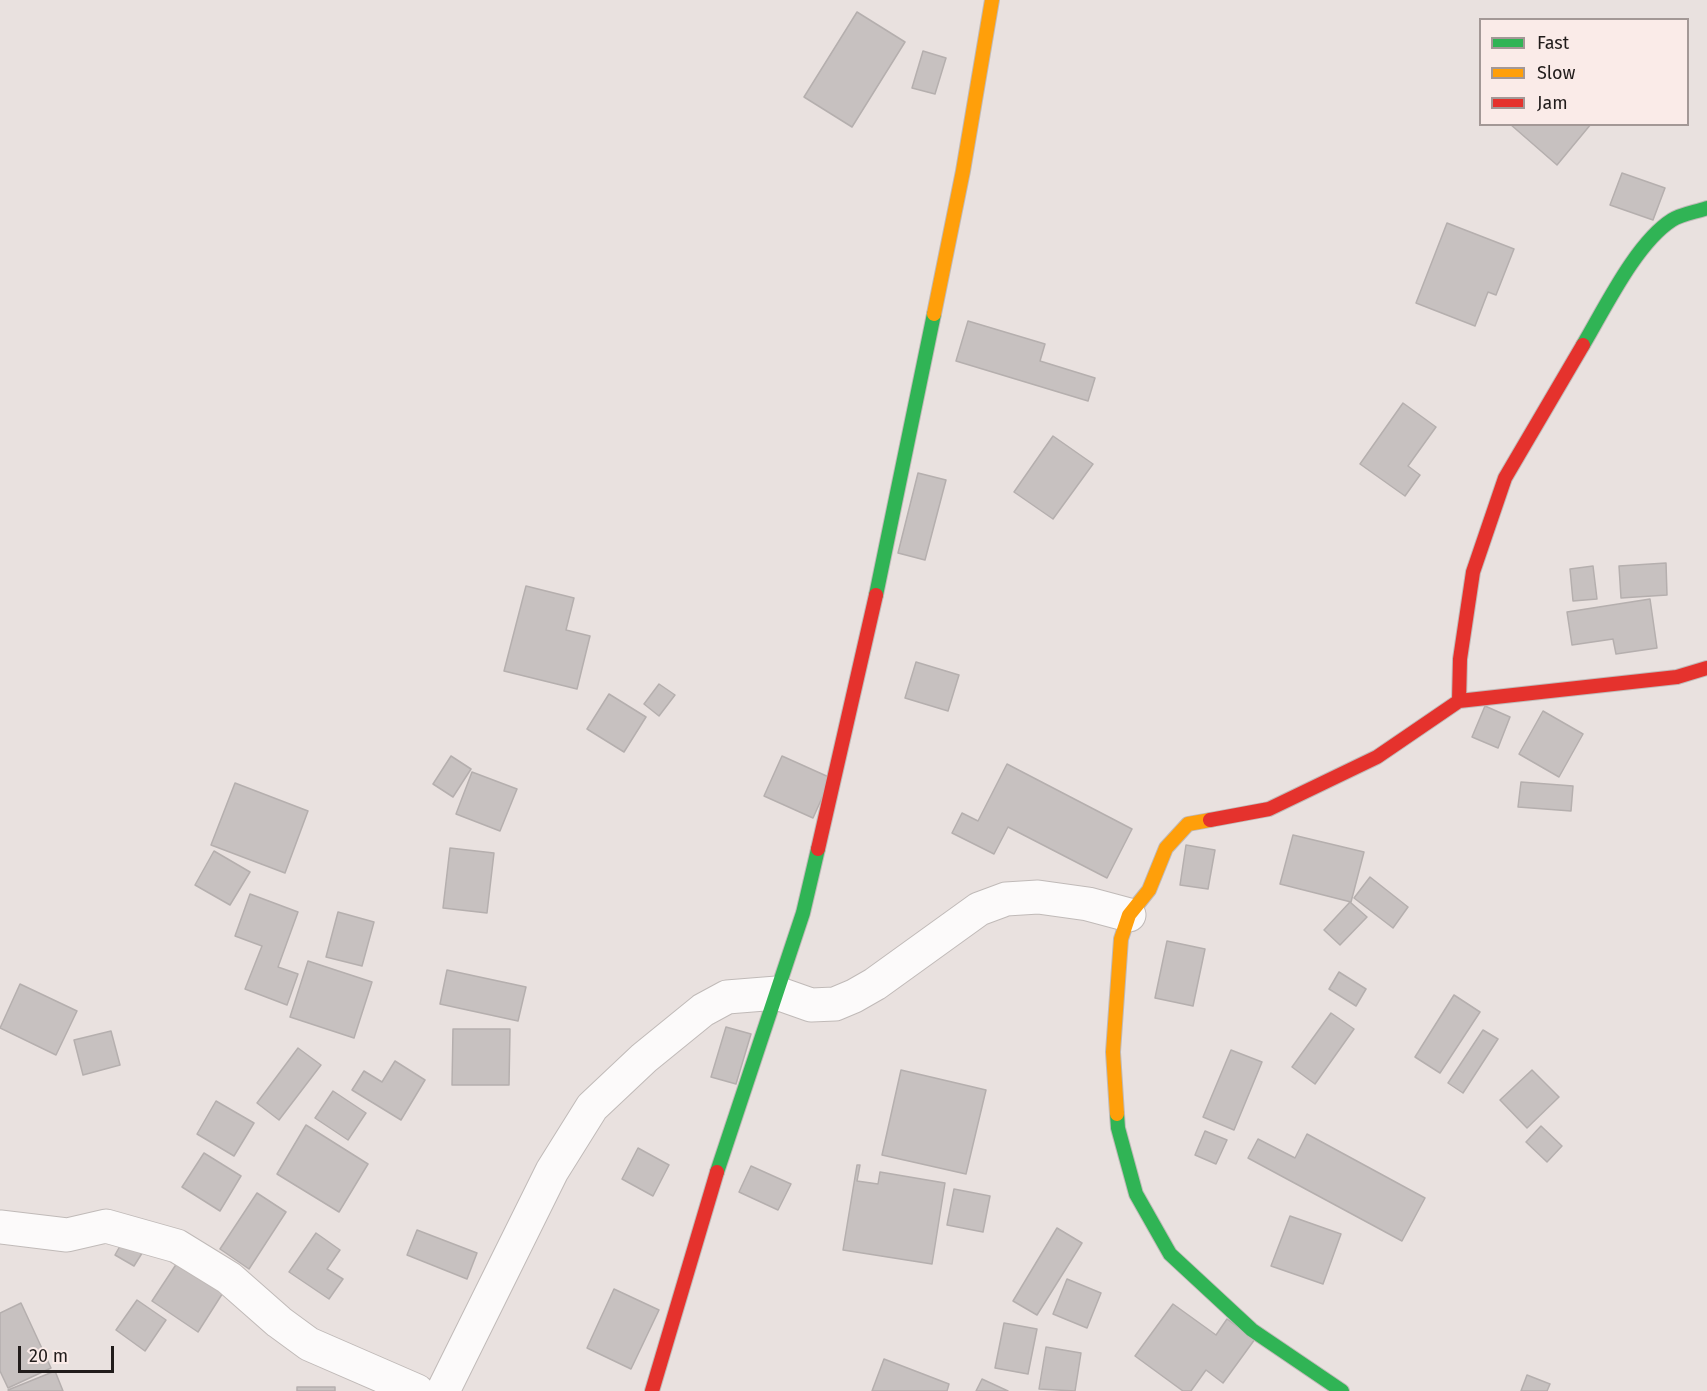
<!DOCTYPE html>
<html>
<head>
<meta charset="utf-8">
<style>
	body { margin:0 }
	#map { position:relative; width:1707px; height:1391px; overflow:hidden; background:#e9e1df; font-family:"Fira Sans",sans-serif }
	canvas { display:block }
	.legend { position:absolute; left:1479px; top:18px; width:210px; height:108px; box-sizing:border-box; background:#faebe8; border:2px solid #a39896; margin:0; padding:8px 10px; list-style:none; font-size:18px; color:#211c1b }
	.legend li { display:flex; align-items:center; gap:12px; height:30px }
	.legend b { width:30px; border:2px solid #a39896 }
	.scale { position:absolute; left:18px; top:1346px; width:96px; height:27px; box-sizing:border-box; border:3px solid #211c1b; border-top:0; padding-left:8px; font-size:18px; line-height:21px; white-space:nowrap; color:#211c1b; -webkit-text-stroke:4px #faebe8; paint-order:stroke }
</style>
</head>
<body>
<div id="map">
<canvas width="1707" height="1391"></canvas>
<ul class="legend">
<li><b style="height:8px;background:#30b455"></b>Fast</li>
<li><b style="height:8px;background:#ff9f0a"></b>Slow</li>
<li><b style="height:8px;background:#e5322d"></b>Jam</li>
</ul>
<div class="scale">20 m</div>
</div>
<script>
const ctx = document.querySelector('canvas').getContext('2d');
ctx.lineJoin = 'round';
function paint(path, color) { ctx.fillStyle = color; ctx.fill(path, 'evenodd'); }
function strokePath(path, color, width, dash) { ctx.strokeStyle = color; ctx.lineWidth = width; ctx.lineCap = dash ? 'butt' : 'round'; ctx.setLineDash(dash || []); ctx.stroke(path); }
const building = new Path2D(`
	M857 12 905 42 852 127 804 97Z
	M923 51 946 58 935 94 912 88Z
	M1510 124H1591L1557 165Z
	M1622 173 1665 188 1653 220 1610 205Z
	M1447 223 1514 249 1496 295 1488 292 1475 326 1416 303Z
	M968 321 1045 344 1040 361 1095 378 1088 401 956 361Z
	M1403 403 1436 427 1408 466 1420 475 1405 496 1360 464Z
	M1053 436 1093 464 1053 519 1014 492Z
	M918 473 946 480 925 560 898 553Z
	M1666 563 1667 595 1621 598 1619 566Z
	M1593 566 1597 599 1573 601 1570 569Z
	M526 586 574 598 566 630 590 636 577 689 504 671Z
	M1650 599 1657 648 1616 654 1613 639 1572 645 1567 612Z
	M916 662 959 675 948 711 905 698Z
	M659 684 675 695 659 716 644 704Z
	M609 694 646 717 624 752 587 729Z
	M1485 706 1510 717 1498 748 1472 737Z
	M1543 711 1583 734 1559 777 1519 754Z
	M451 756 471 769 453 797 433 784Z
	M782 756 831 778 813 818 764 796Z
	M1007 764 1132 829 1107 878 1008 827 994 854 952 833 962 813 978 821Z
	M472 772 517 789 500 831 456 814Z
	M1521 782 1573 786 1571 811 1518 807Z
	M235 783 308 811 285 873 211 845Z
	M1293 835 1364 852 1351 902 1280 884Z
	M1186 845 1215 850 1208 889 1180 885Z
	M450 848 494 853 487 913 443 908Z
	M214 851 250 872 230 905 195 885Z
	M1370 877 1408 907 1393 928 1354 898Z
	M250 894 298 912 278 967 298 974 287 1005 245 989 262 946 235 936Z
	M1350 902 1367 917 1340 945 1324 930Z
	M338 912 374 922 362 966 326 957Z
	M1167 941 1205 949 1193 1006 1155 998Z
	M308 961 372 982 354 1038 290 1017Z
	M447 970 526 987 518 1021 440 1004Z
	M1339 972 1366 989 1356 1006 1329 989Z
	M20 984 77 1011 56 1055 0 1028Z
	M1454 995 1480 1012 1440 1073 1415 1057Z
	M1331 1013 1354 1029 1315 1084 1292 1067Z
	M726 1027 751 1034 736 1084 711 1077Z
	M453 1029H510L509 1085H452Z
	M1483 1030 1498 1039 1463 1093 1448 1083Z
	M111 1031 120 1065 83 1075 74 1040Z
	M298 1048 321 1065 279 1120 257 1103Z
	M1231 1050 1262 1062 1234 1130 1203 1117Z
	M395 1061 425 1080 401 1120 352 1090 364 1071 382 1082Z
	M901 1070 986 1090 966 1174 882 1155Z
	M1532 1070 1559 1097 1527 1128 1500 1100Z
	M333 1091 366 1113 348 1140 315 1118Z
	M216 1101 254 1123 234 1156 197 1134Z
	M306 1125 368 1164 339 1212 277 1174Z
	M1541 1126 1562 1146 1547 1162 1526 1142Z
	M1205 1131 1227 1140 1216 1164 1195 1155Z
	M1307 1134 1425 1198 1402 1241 1248 1158 1258 1139 1295 1158Z
	M638 1148 669 1165 653 1196 622 1179Z
	M204 1153 241 1176 220 1211 182 1187Z
	M857 1165H860L857 1181 878 1184 880 1172 945 1183 932 1264 843 1250Z
	M751 1166 791 1184 778 1210 739 1192Z
	M954 1189 990 1196 983 1232 947 1225Z
	M257 1193 286 1212 249 1269 220 1249Z
	M1290 1216 1341 1234 1323 1284 1271 1266Z
	M1057 1228 1082 1243 1037 1315 1013 1301Z
	M417 1230 477 1253 467 1279 407 1255Z
	M316 1233 340 1250 327 1269 343 1279 329 1299 289 1272Z
	M125 1237 144 1250 134 1266 115 1255Z
	M181 1257 226 1288 198 1332 152 1301Z
	M1067 1279 1101 1293 1087 1328 1053 1314Z
	M614 1289 659 1310 631 1369 587 1348Z
	M137 1300 166 1320 145 1351 116 1330Z
	M21 1303 51 1368 8 1388 0 1371V1313Z
	M1173 1304 1216 1335 1227 1319 1255 1339 1223 1383 1206 1370 1191 1391H1183L1135 1356Z
	M1004 1323 1037 1329 1028 1374 995 1368Z
	M1046 1347 1081 1353 1075 1391 1039 1389Z
	M884 1359 949 1384 947 1391H872Z
	M55 1371 63 1391H9L8 1390Z
	M1527 1375 1550 1384 1547 1391H1521Z
	M982 1379 1008 1391H976Z
	M297 1387H335V1391H297Z`);
const street = new Path2D(`
	M0 1227 67 1235 106 1226 177 1246 229 1278 279 1322 309 1344 417 1391
	M443 1391 552 1171 592 1107 644 1058 703 1010 727 997 777 993 811 1005 835 1004 854 996 875 984 979 909 1006 899 1038 897 1088 904 1129 915`);
const fast = new Path2D(`
	M1583 345C1605 308 1636 243 1672 220 1681 214 1696 212 1707 208
	M876 595 934 314
	M1117 1114 1118 1128 1136 1194 1170 1254 1252 1330 1342 1391
	M717 1172 803 913 818 849`);
const slow = new Path2D(`
	M934 314 963 171 992 0
	M1117 1114 1113 1052 1121 939 1129 915 1149 890 1166 848 1188 824 1210 820`);
const jam = new Path2D(`
	M1459 701 1460 659 1473 572 1505 478 1583 345
	M1210 820 1269 809 1377 757 1459 701 1677 677 1707 668
	M818 849 876 595
	M652 1391 717 1172`);
paint(building, '#c7c1c0');
strokePath(building, '#b5afae', 1.5);
strokePath(street, '#c0bab8', 35);
strokePath(fast, '#c0bab8', 16);
strokePath(slow, '#c0bab8', 16);
strokePath(jam, '#c0bab8', 16);
strokePath(street, '#fcfafa', 33);
strokePath(fast, '#30b455', 14);
strokePath(slow, '#ff9f0a', 14);
strokePath(jam, '#e5322d', 14);
</script>
</body>
</html>
